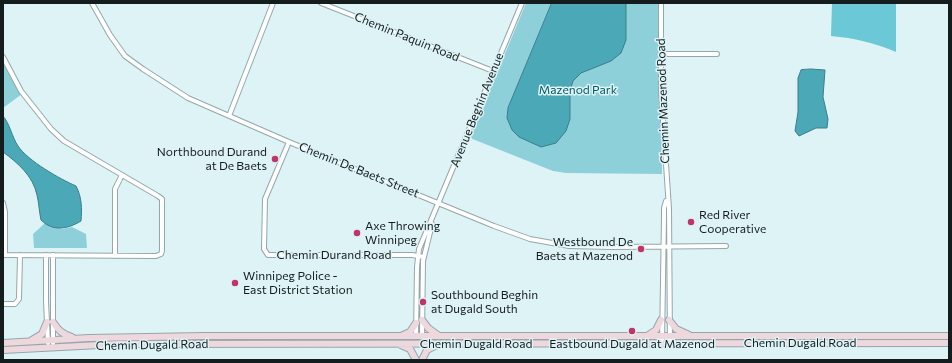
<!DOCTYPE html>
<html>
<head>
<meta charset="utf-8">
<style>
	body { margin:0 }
	#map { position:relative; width:952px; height:363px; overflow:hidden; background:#def3f6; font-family:Commissioner,sans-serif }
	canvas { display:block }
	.frame { position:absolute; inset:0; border:4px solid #141c1d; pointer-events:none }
</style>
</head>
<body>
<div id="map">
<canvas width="952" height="363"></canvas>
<div class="frame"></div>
</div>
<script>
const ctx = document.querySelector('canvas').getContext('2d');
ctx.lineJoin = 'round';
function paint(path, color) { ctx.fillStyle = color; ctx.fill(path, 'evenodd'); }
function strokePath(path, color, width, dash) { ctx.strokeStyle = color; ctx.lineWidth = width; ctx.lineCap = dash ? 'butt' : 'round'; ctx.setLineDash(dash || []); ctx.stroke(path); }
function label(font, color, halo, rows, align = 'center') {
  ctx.font = font + ' Commissioner,sans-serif'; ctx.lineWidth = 3; ctx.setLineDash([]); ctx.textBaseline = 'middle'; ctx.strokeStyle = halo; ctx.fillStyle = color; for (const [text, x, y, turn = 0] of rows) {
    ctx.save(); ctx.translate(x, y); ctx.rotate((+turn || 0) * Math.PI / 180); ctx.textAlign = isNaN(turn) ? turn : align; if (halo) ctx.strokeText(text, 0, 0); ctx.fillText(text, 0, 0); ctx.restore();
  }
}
const green = new Path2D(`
	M526 3H660L662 174 566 173 553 171 470 138Z
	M3 63 22 94 3 108Z
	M45 223 62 229 72 227 86 234 87 248H34L33 234Z`);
const forest = new Path2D(`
	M832 3H896V52C875 43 854 38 831 36Z`);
const water = new Path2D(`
	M552 3H626V40L621 53 611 61 581 73 573 81 570 91V119L566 131 556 143 541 147 519 137 512 130 507 118 508 108Z
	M811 69 825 70 823 97 828 119 827 128H816L799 136 795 131 798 112V78L801 70Z
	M3 116C10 124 12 137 18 146 28 161 60 179 76 186 82 197 82 209 81 221 68 229 53 232 41 220 39 211 39 203 37 195 33 176 18 163 3 152Z`);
const street = new Path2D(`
	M92 3 110 35 125 56 143 69 188 98 289 142 494 226 530 239 569 246 612 247 726 246
	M321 3 493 71
	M661 3V89L669 209 670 344
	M661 54H717
	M3 57 21 91 51 129 64 141 158 196 162 199V251L161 254 156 256 3 255
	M229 116 273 3
	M289 142 265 199 264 249 268 255H412L424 257
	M3 203 5 212V255
	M46 255V301L48 343
	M115 256V189L122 175
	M3 304H15L19 299 20 255
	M416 337 417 267 419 249 522 3
	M422 337 423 261 432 224
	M53 343V255
	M662 344 664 217V208L666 201`);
const secondary = new Path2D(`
	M422 320 428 328 439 336
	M669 320 676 329 689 335
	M53 322C58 330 62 334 72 337
	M401 336 410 332 416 323
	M647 336 656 330 661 320
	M32 340 42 334 47 322
	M3 343 89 338 205 336H949
	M401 345 410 349 416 360
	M3 350 119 344 949 343
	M422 360 427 350 437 345`);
const markers = [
	[275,159,4,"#c03468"],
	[691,222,4,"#c03468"],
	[357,233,4,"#c03468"],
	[641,249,4,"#c03468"],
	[235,283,4,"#c03468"],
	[423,302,4,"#c03468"],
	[632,331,4,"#c03468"]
];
const streetNames = [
	["Chemin Paquin Road",407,37,22],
	["Chemin Mazenod Road",663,101,-92],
	["Avenue Beghin Avenue",477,110,-68],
	["Chemin De Baets Street",359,170,22],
	["Chemin Durand Road",334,255],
	["Chemin Dugald Road",800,343],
	["Chemin Dugald Road",476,344],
	["Chemin Dugald Road",152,345,-1]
];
const parkNames = [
	["Mazenod Park",578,90]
];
const poiNames = [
	["Northbound Durand",267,152,"right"],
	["at De Baets",267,166,"right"],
	["Red River",699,215],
	["Cooperative",699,229],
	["Axe Throwing",365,226],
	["Winnipeg",365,240],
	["Westbound De",633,242,"right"],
	["Baets at Mazenod",633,256,"right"],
	["Winnipeg Police -",243,276],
	["East District Station",243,290],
	["Southbound Beghin",431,295],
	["at Dugald South",431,309],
	["Eastbound Dugald at Mazenod",632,344,"center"]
];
paint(green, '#8ed0da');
paint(forest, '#6bc8d7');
paint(water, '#4aa8b7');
strokePath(water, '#3a7e89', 1);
strokePath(street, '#94a7aa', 6);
strokePath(secondary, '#94a7aa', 8);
strokePath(street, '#fff', 4);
strokePath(secondary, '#eed8de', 6);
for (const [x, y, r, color] of markers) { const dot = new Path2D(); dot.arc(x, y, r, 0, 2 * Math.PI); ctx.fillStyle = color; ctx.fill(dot); strokePath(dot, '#def3f6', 1.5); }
label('12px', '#141c1d', '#def3f6', streetNames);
label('12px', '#015862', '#def3f6', parkNames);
label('12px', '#141c1d', '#def3f6', poiNames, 'left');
</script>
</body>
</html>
